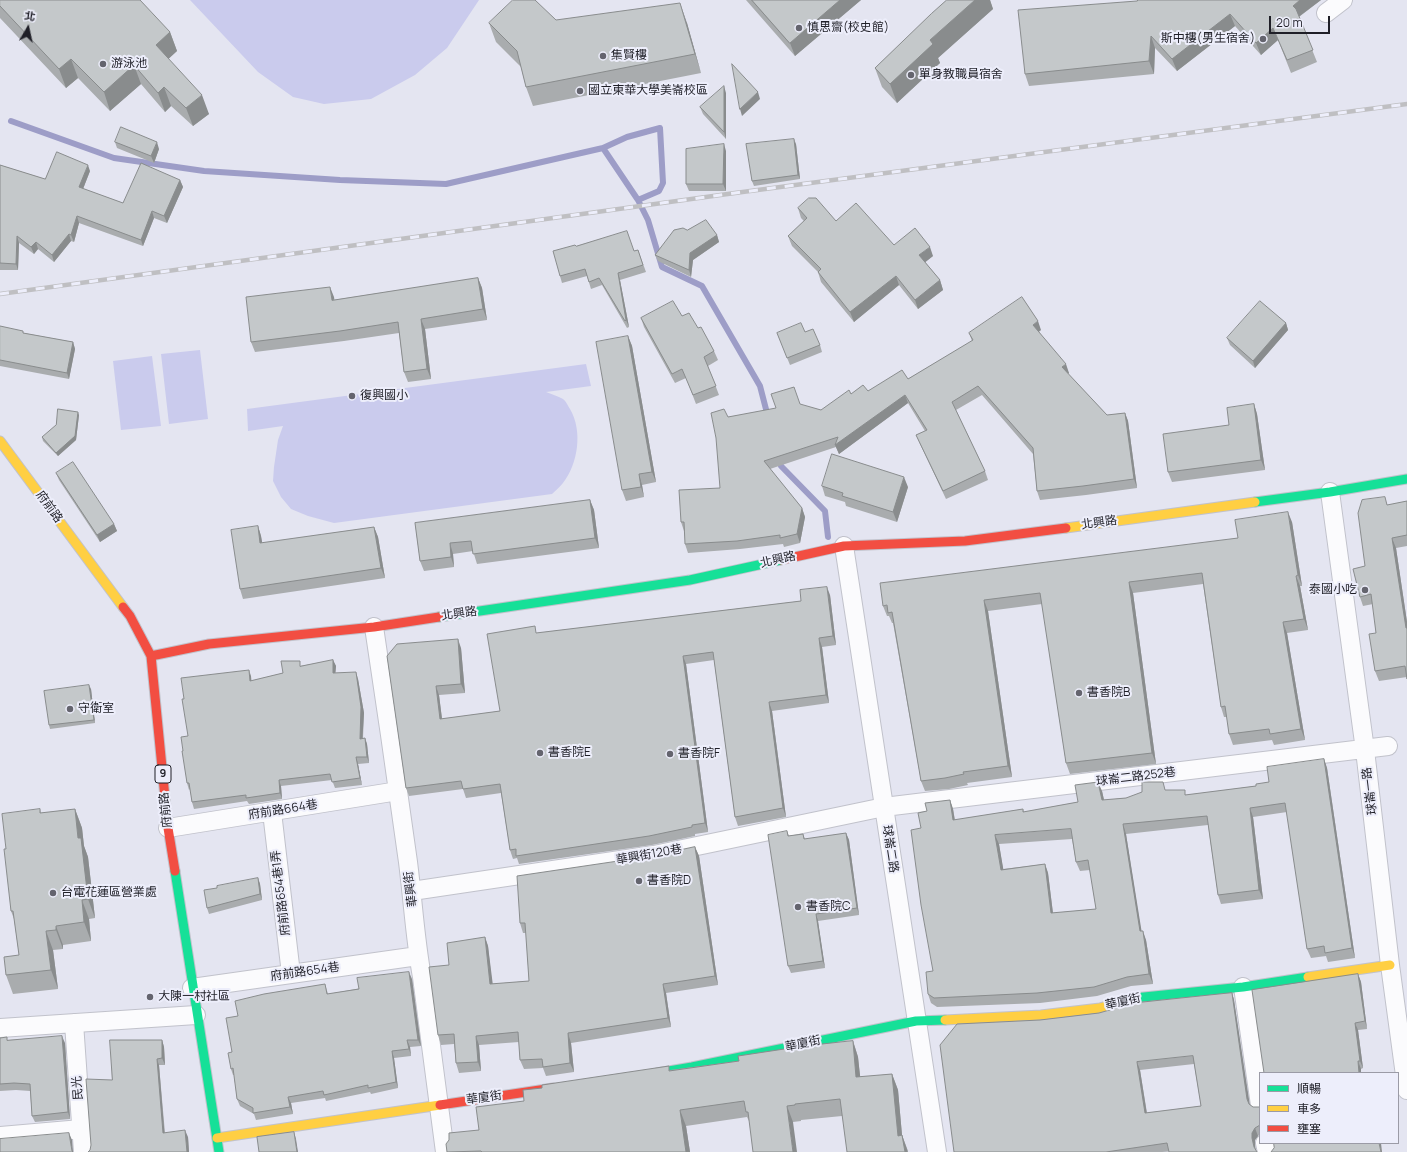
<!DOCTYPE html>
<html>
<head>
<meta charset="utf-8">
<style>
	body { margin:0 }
	#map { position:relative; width:1407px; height:1152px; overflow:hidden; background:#e4e5f1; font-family:Manrope,"Noto Sans TC",sans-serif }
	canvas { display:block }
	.legend { position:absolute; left:1259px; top:1072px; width:140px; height:72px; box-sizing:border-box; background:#edeefb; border:1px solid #9b9ba6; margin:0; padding:5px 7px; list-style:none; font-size:12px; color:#1f1f27 }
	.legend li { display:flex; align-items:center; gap:8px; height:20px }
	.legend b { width:20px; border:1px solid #9b9ba6 }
	.north { position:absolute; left:8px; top:8px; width:40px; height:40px; -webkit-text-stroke:3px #edeefb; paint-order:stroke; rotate:9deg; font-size:11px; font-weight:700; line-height:16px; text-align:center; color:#1f1f27 }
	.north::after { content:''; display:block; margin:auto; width:14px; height:18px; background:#1f1f27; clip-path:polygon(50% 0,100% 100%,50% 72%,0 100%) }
	.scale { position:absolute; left:1269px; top:16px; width:61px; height:18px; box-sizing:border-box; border:2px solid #1f1f27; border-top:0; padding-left:5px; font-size:12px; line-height:14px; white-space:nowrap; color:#1f1f27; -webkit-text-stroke:3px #edeefb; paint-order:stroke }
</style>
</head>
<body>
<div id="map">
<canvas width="1407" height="1152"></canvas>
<ul class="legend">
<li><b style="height:5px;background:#16e098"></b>順暢</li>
<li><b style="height:5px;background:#ffcf43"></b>車多</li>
<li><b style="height:5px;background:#f24e42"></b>壅塞</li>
</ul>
<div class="north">北</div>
<div class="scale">20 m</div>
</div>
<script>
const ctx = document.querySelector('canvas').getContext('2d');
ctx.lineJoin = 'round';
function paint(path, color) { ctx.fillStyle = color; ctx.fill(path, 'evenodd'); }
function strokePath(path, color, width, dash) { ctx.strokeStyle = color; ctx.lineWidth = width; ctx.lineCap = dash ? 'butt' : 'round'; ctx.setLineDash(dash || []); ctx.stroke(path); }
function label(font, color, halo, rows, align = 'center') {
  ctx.font = font + ' Manrope,"Noto Sans TC",sans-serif'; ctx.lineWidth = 4; ctx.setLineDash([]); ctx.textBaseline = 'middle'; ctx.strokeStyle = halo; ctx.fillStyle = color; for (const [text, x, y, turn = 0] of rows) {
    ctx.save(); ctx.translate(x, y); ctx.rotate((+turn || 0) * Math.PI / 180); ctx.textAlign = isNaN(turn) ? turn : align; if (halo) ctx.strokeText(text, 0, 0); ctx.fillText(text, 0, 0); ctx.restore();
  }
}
const green = new Path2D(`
	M190 0H479L447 48 415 75 371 99 324 104 293 97 258 72Z
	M200 350 208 419 169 424 161 354Z
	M152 356 161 426 121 430 113 361Z
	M586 364 591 386 546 392C551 394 558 396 563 399 566 401 568 406 570 409 583 431 578 464 563 483 560 487 556 490 552 494L334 523 308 516 291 509 281 497 273 481 274 467 278 440 283 426 248 431 247 409Z`);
const stream = new Path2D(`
	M11 121 114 158 204 171 340 180 446 184 603 148 638 200 648 220 662 267 702 286 760 386 768 417
	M603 148 627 137 660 128 663 183 659 191 638 200
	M779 459 781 466 825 511 828 537`);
const street = new Path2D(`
	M1326 13 1343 0
	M1330 492 1365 750 1390 965 1407 1090
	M844 546 937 1152
	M374 627C386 705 397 784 408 862 413 901 415 939 422 977L445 1152
	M272 812 291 974
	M168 828 398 791
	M412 891 654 855 884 807 1388 746
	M1243 987 1260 1105
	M192 988 418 956
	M74 1023 83 1152
	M0 1028 196 1015
	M0 1136 81 1129
	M1265 1143 1267 1152`);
const fast = new Path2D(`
	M1255 502 1330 492 1407 479
	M439 617 690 580 781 560
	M175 871 219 1152
	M1127 1000 1134 998 1243 987 1308 977
	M657 1073 692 1067 916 1021 945 1020`);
const slow = new Path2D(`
	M0 441 123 607
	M1066 528 1255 502
	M1308 977 1390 965
	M945 1020 1041 1015 1100 1008 1127 1000
	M217 1138 440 1105`);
const jam = new Path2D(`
	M781 560 844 546 965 541 1066 528
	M123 607 130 616 151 656 168 828 175 871
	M151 656 209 644 374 627 439 617
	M440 1105 553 1088`);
const rail = new Path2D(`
	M0 294 735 193 1407 104`);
const wall = new Path2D(`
	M0 0 170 32 177 51 168 59 209 114 193 126 171 106 165 112 141 84 110 111 78 78 66 88 0 18Z
	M746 0H861L795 56Z
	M947 0H990L993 9 938 58 940 63 897 103 882 87 875 68Z
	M1138 0H1321L1299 17 1317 62 1291 73 1278 40 1261 55 1235 26 1177 71 1155 48 1154 74 1029 86 1025 74Z
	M556 20 687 23 701 73 533 106 526 87 521 67 496 42 489 23Z
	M726 93V139L703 114 700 107Z
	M115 142 159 149 154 163 117 148Z
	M796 144 800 179 754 186 752 181Z
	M726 151V191H689L686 184Z
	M0 165 45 179 90 171 83 189 123 203 180 180 183 187 167 223 154 218 143 246 79 223 74 242 71 241 54 262 38 249 34 254 19 243 18 270H0Z
	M798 208 836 221 894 245 933 256 925 262 940 280 943 290 918 309 899 285 854 322 821 282 818 272 792 246 788 236 804 221 801 218Z
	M687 230 717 235 719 242 693 260 691 277 658 261 655 255Z
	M576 246 634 251 638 250 646 272 620 280 629 327 627 328 602 285 591 289 587 276 562 283 560 276Z
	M478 278 482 288 487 320 425 329 431 379 408 382 404 372 399 333 344 341 255 352 251 342 334 297V300Z
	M682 316 698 328 714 351 718 360 708 366 719 395 696 404 686 378 675 383 644 327 641 318Z
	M1286 323 1288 330 1255 368 1230 345 1227 338Z
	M0 326 24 333 73 342 75 349 69 379 0 366Z
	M1041 330 1039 332 1069 373 1068 374 1107 415 1125 413 1128 421 1137 488 1086 495 1040 500 1037 491 1033 454 982 395 956 410 985 471 988 480 946 499 920 444 916 435 925 431 908 403 839 454 836 447 770 469 802 508 805 517 800 543 784 547 783 544 740 549 688 553 685 544V531H684L681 522 720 488 728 417 800 405 821 410 851 394 868 391 908 379 972 341 969 333Z
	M805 332 820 345 822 352 790 365 777 333Z
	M628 336 632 346 656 482 642 485 644 497 626 501 622 490Z
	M1254 404 1257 414 1265 470 1172 482 1168 472 1229 425Z
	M79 415 76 440 58 456 43 441 42 437Z
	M56 473 114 524 117 531 100 542 59 480Z
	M822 486 908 487 897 522 846 506 845 502 825 496Z
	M590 500 594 510 599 548 477 564 473 551 453 554 454 567 424 571 420 561 415 523Z
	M1407 501V546L1396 548 1407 622V679V677L1379 681 1375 671 1376 633 1373 604 1363 606 1360 597 1388 505Z
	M1292 522 1302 586H1300L1308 630 1287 633 1305 740 1274 745 1272 740 1233 745 1229 734 1227 717H1224L1221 707 1203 584 1133 593 1156 764 1070 774 1066 763 1042 604 988 611 1012 777 967 783 968 785 949 789 925 791 921 781 893 623H892L889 616H887L883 606 1238 538Z
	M258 526 261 536 262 543 374 527 378 537 385 578 243 599 240 589Z
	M830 595 836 645 822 647 829 703 772 711 786 817 738 826 735 817 714 660 686 664 708 832 695 834V836L652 845 519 864 517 858 513 859 510 850 501 793 466 798 463 789 409 796 406 788 387 656 461 648 465 693 439 695 442 719 500 711 537 633 801 601Z
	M333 660 336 666 335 673 358 679 364 713 363 738H365L367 744 369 763 358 764 362 785 335 788 332 780 281 786 282 799 249 804 247 801 194 809 192 802 190 789 189 790 187 783 183 751 188 736 251 676V681L283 673 301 666Z
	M91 689 95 723 50 729 49 725Z
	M1324 759 1327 768 1355 958 1328 962 1326 956 1311 958 1307 949 1287 812 1253 817 1263 899 1221 904 1218 895 1208 825 1126 834 1141 931 1146 940 1153 984 1131 986 1097 996 1040 1003 937 1007 931 1003 928 994 933 971 921 828 927 811 950 800 953 809 955 820 1023 809 1024 812 1078 802 1102 791 1104 800 1126 798 1166 790 1187 795 1256 786 1269 782ZM1072 839 1076 862 1080 871 1090 870 1096 909 1053 913 1048 873 1045 864 1003 869 999 844Z
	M40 809 41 813 75 809 82 828 84 846 88 857 95 918 89 919 91 941 63 945V949L53 950 58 989 13 994 6 975 19 955 14 919 11 911 6 849Z
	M787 831 789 836 803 834 805 839 846 833 849 840 859 915 818 921 825 968 791 973 788 966Z
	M695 847 699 856 718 985 666 993 671 1027 571 1043 574 1072 546 1076 543 1068 524 1069 520 1060 519 1042 479 1045 481 1071 459 1073 456 1063 454 1044 441 1045 438 1035 449 965 485 937 488 946 492 984 529 981 526 933H523L520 923 652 856Z
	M258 878 260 884 262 900 209 914 207 908 217 888Z
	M1358 974 1361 982 1367 1029 1358 1030 1363 1068 1361 1069V1073H1264Z
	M412 979 421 1046 410 1047 411 1056 394 1058 398 1088 371 1094 370 1092 326 1101 325 1098 291 1103 293 1114 256 1120 254 1114 240 1106 237 1099 234 1075H233L231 1069 232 1052 238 1016 325 984 328 994Z
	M1232 993 1234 1000 1249 1104 1253 1107H1260V1134L1258 1136 1255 1140V1145L1162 1152H954L1040 1020 1099 1013ZM1194 1064 1201 1106 1147 1113 1140 1070Z
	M0 1038 8 1040 65 1043 70 1119 35 1122 32 1116 30 1091 16 1090 0 1091Z
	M162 1040 164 1047 165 1065H159L165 1133 188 1137 189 1152H88L90 1150 112 1080Z
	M853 1041 858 1057 860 1077 892 1074 898 1090 902 1135 908 1151 842 1116 801 1120V1121L793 1122 749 1121 747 1117 686 1126 690 1152H447L479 1130 524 1101 670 1070 739 1061Z`);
const shadedWall = new Path2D(`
	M840 0H861L795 56 790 43Z
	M975 0H990L993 9 938 58 940 63 897 103 890 84 930 40Z
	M1300 0H1321L1297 18 1293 6Z
	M680 3 687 23 701 73 695 54Z
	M1230 14 1235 26 1177 71 1172 59Z
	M1273 28 1278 40 1261 55 1256 43Z
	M170 32 177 51 163 64 156 45Z
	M1151 36 1155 48 1154 74 1149 61Z
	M71 59 78 78 66 88 59 69Z
	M134 65 141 84 110 111 104 92Z
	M724 86 726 93V139L724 132Z
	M164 87 171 106 165 112 158 93Z
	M758 92 760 99 742 116 740 109Z
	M202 95 209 114 193 126 186 108Z
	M794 139 796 144 800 179 798 175Z
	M157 142 159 149 154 163 151 156Z
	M724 144 726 151V191L723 184Z
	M88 165 90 171 81 194 79 187Z
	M180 180 183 187 167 223 164 216Z
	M152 211 154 218 143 246 141 240Z
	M77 216 79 223 74 242 71 235Z
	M69 234 71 241 54 262 52 255Z
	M717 235 719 242 693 260 691 277 689 270 690 253Z
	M17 236 19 243 18 270 16 264Z
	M36 242 38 249 34 254 31 247Z
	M930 247 933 256 923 264 919 255Z
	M618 273 620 280 629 327 626 320Z
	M896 276 899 285 854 322 850 312Z
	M478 278 482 288 487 320 483 309Z
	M940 280 943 290 918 309 915 300Z
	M330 287 334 297 336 311 332 300Z
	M421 319 425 329 431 379 427 369Z
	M1038 321 1041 330 1036 333 1033 325Z
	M1286 323 1288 330 1255 368 1253 361Z
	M628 336 632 346 656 482 652 472Z
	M73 342 75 349 69 379 67 373Z
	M1066 364 1069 373 1065 376 1062 367Z
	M905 395 908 403 839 454 835 445Z
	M1254 404 1257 414 1265 470 1261 460Z
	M78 412 79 415 76 440 58 456 56 453Z
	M1125 413 1128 421 1137 488 1134 479Z
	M639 474 642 485 644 497 641 487Z
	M904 477 908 487 897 522 893 512Z
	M590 500 594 510 599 548 595 538Z
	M802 508 805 517 800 543 797 534Z
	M1288 512 1292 522 1302 586 1298 575Z
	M114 524 117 531 100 542 97 535Z
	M258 526 261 536 264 553 260 543Z
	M374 527 378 537 385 578 381 568Z
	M1392 538 1396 548 1407 622V631L1406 628Z
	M450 543 453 554 454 567 451 557Z
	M1296 576 1300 586 1308 630 1304 619Z
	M1129 582 1133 593 1156 764 1152 753Z
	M827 587 830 595 836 645 833 636Z
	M984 600 988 611 1012 777 1008 766Z
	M1283 622 1287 633 1305 740 1301 729Z
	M819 638 822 647 829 703 826 695Z
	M458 639 461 648 465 693 461 684Z
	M683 656 686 664 708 832 705 823Z
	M333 660 336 666 335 679 333 673Z
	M249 670 251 676 252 687 250 681Z
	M356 672 358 679 364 713 362 745 360 739Z
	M89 685 91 689 95 723 94 720Z
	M436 686 439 695 443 727 440 719Z
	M769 702 772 711 786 817 783 808Z
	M365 738 367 744 369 763 367 757Z
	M356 757 358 764 362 785 360 778Z
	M1324 759 1327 768 1355 958 1352 948Z
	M279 780 281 786 282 799 280 793Z
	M1098 782 1102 791 1106 809 1102 800Z
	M950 800 953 809 956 829 953 820Z
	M1250 808 1253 817 1263 899 1259 890Z
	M75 809 82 828 84 846 88 857 95 918 88 899 78 838Z
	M1123 824 1126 834 1143 940 1140 931Z
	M846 833 849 840 859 915 857 908Z
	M995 835 999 844 1005 879 1001 870Z
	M695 847 699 856 718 985 715 976Z
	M1045 864 1048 873 1054 922 1051 913Z
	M258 878 260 884 262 900 260 894Z
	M82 900 89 919 91 941 84 922Z
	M816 914 818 921 825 968 823 961Z
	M56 926 63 945V949L56 930Z
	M46 931 53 950 58 989 51 970Z
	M1143 931 1146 940 1153 984 1149 974Z
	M485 937 488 946 494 994 490 984Z
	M409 972 412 979 421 1046 418 1040Z
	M1358 974 1361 982 1367 1029 1365 1021Z
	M663 984 666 993 671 1027 668 1018Z
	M1232 993 1234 1000 1250 1106 1247 1099Z
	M1355 1023 1358 1030 1363 1068 1360 1061Z
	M568 1033 571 1043 574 1072 570 1063Z
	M62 1036 65 1043 70 1119 68 1112Z
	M476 1036 479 1045 481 1071 478 1062Z
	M162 1040 164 1047 165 1065 162 1058Z
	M407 1040 410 1047 411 1056 409 1049Z
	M853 1041 858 1057 862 1093 856 1077Z
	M392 1051 394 1058 398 1088 396 1082Z
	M157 1059 159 1065 165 1140 163 1133Z
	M1358 1061 1361 1069V1073H1359Z
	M1137 1062 1140 1070 1148 1121 1145 1113Z
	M892 1074 898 1090 902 1135 908 1152H905L898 1136Z
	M288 1097 291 1103 293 1114 290 1107Z
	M787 1106 793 1122 797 1152H793Z
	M680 1110 686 1126 690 1152H686Z
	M1255 1128 1258 1136 1255 1140V1145L1256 1152 1254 1147 1252 1138V1133Z
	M185 1130 188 1137 189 1152H187Z
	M294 1132 296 1139 298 1152H297Z
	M69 1133 72 1140 73 1152H72Z
	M1379 1143H1381L1382 1152H1381Z`);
const building = new Path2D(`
	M0 0H140L170 32 156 45 202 95 186 108 164 87 158 93 134 65 104 92 71 59 59 69 0 6Z
	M513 0H535L556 20 680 3 695 54 526 87 517 51 489 23Z
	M752 0H840L790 43Z
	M947 0H975L930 40 933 44 890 84 875 68 931 14Z
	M1138 0H1300L1293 6 1296 9 1313 50 1287 60 1273 28 1256 43 1230 14 1172 59 1151 36 1149 61 1025 74 1018 10 1137 1Z
	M732 64 758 92 740 109Z
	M724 86V132L700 107Z
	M121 127 157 142 151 156 115 142Z
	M794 139 798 175 752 181 746 144Z
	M724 144 723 184H686V149Z
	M57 152 88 165 79 187 123 203 141 163 180 180 164 216 152 211 141 240 77 216 71 235 69 234 52 255 36 242 31 247 17 236 16 264 0 263V165L45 179Z
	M809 198H816L836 221 856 203 894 245 915 228 930 247 919 255 940 280 915 300 896 276 850 312 818 272 821 269 788 236 807 218 798 208Z
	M706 220 717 235 690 253 689 270 655 255 674 230 683 228 687 230Z
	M627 231 634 251 638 250 643 265 618 273 626 320 625 321 599 278 589 282 585 269 560 276 553 251 575 245 576 246Z
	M478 278 483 309 421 319 427 369 404 372 398 322 340 331 251 342 246 297 330 287 332 300Z
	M1022 297 1038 321 1033 325 1066 364 1062 367 1107 415 1125 413 1134 479 1083 486 1037 491 1033 448 978 386 952 402 985 471 943 491 916 435 927 430 905 395 835 445 838 437 764 461 802 508 797 534 780 538V535L737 541 685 544 684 522H681L679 490 720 488 716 438 711 413 724 409 728 417 776 408 771 394 794 387 800 404 821 410 849 390 851 394 863 385 868 391 902 370 908 379 973 340 969 333Z
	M673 301 682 316 689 313 698 328 701 327 714 351 704 357 716 386 693 395 682 369 672 374 641 318Z
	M1260 301 1286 323 1253 361 1227 338Z
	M801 323 805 332 813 329 820 345 787 358 777 333Z
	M0 326 23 331V333L73 342 67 373 0 360Z
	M628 336 652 472 639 474 641 487 622 490 596 342Z
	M1254 404 1261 460 1168 472 1163 434 1229 425 1227 408Z
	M58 409 78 412 75 436 56 453 42 437 56 425Z
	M832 454 904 477 893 512 842 496 843 493 822 486Z
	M73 462 114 524 97 535 56 473Z
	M1385 497 1387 505 1407 501V535L1392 538 1406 628H1407V679L1405 666 1375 671 1369 634 1376 633 1371 594 1360 597 1353 569 1365 566 1358 513 1362 500Z
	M590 500 595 538 473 554 471 541 450 543 451 557 420 561 415 523Z
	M1288 512 1298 575 1296 576 1304 619 1283 622 1301 729 1270 734 1269 729 1229 734 1225 706 1221 707 1202 573 1129 582 1152 753 1066 763 1040 593 984 600 1008 766 963 772 964 774 945 778 921 781 892 612 888 613 887 605 883 606 880 583 1238 538 1235 520Z
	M258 526 260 543 374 527 381 568 240 589 231 530Z
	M827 587 833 636 819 638 826 695 769 702 783 808 735 817 713 652 683 656 705 823 692 825V827L649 836 516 856V849L510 850 500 784 463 789 461 781 406 788 387 656 397 644 458 639 461 684 436 686 440 719 500 711 487 634 535 626 536 633 801 601 800 590Z
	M333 660V673L356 672 361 707 360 739 365 738 367 757H356L360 778 332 782 330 774 279 780 280 793 246 798V795L192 802 189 783H187L182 751H183L181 737 188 736 182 699H184L181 678 249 670 250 681 283 673 281 661H300V666Z
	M89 685 94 720 49 725 44 691Z
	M1324 759 1352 948 1325 953 1324 946 1307 949 1285 803 1250 808 1259 890 1218 895 1207 816 1123 824 1140 931H1143L1149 974 1127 977 1094 987 1037 993 934 998 928 994 926 972 933 971 921 905 911 830 921 828 918 813 927 811 925 803 950 800 953 820 1023 809V812L1078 802 1075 785 1098 782 1102 800 1126 798 1142 792V782H1163L1165 790H1185V795L1256 786V784L1269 782 1267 767ZM1071 829 1076 862 1088 860 1096 909 1051 913 1045 864 1001 870 995 835Z
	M40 809V813L75 809 78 838H81L88 899 82 900 84 922 56 926V930L46 931 51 970 6 975 4 957 19 955 13 911H11L4 849H6L2 814Z
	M787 831 788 836 803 834 804 839 846 833 857 908 816 914 823 961 788 966 768 835Z
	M695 847 715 976 663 984 668 1018 568 1033 570 1063 543 1067 542 1059 520 1060 518 1032 476 1036 478 1062 456 1063 454 1034 438 1035 429 967 449 965 447 943 485 937 490 984 529 981 525 923H520L517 876 652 856Z
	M258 878 260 894 207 908 204 890 217 888V886Z
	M409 972 418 1040H407L409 1049 392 1051 396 1082 368 1088V1085L324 1095 323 1091 288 1097 290 1107 253 1113V1108L237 1099 233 1068 231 1069 228 1053 232 1052 226 1018 238 1016 235 1001 264 994 325 984 327 994 359 989 357 978Z
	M1358 974 1365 1021 1355 1023 1360 1061H1358L1359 1073H1264L1252 990Z
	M1232 993 1247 1099 1249 1104 1253 1107H1260V1125L1255 1128 1252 1133V1138L1254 1147 1257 1152H1169L1167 1143 1106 1152H954L940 1045 957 1024 1040 1020 1099 1013 1134 1003ZM1193 1056 1201 1106 1145 1113 1137 1062Z
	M62 1036 68 1112 32 1116 30 1084 14 1083 0 1084V1038L7 1037V1040Z
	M110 1040H162V1058L157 1059 163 1133 185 1130 187 1152H88L90 1150 91 1145 86 1079 112 1080Z
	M853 1041 856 1077 892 1074 898 1136 902 1135 905 1152H847L840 1099 795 1104V1105L787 1106 793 1152H753L748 1112H746L744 1101 680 1110 686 1152H482L481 1151 447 1152 446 1144 449 1140V1133L479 1130 476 1107 524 1101 523 1090 542 1088V1085L669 1066V1071L739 1061 738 1056 804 1046Z
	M294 1132 297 1152H259L257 1137Z
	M69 1133 72 1151 73 1152H0V1139Z
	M1274 1143H1379L1381 1152H1271L1274 1148Z`);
const markers = [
	[799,28,4,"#64646e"],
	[1263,39,4,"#64646e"],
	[603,56,4,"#64646e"],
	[103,64,4,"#64646e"],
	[911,75,4,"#64646e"],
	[580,91,4,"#64646e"],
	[352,396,4,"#64646e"],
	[1365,590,4,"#64646e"],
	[1079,693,4,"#64646e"],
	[70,709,4,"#64646e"],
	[540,753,4,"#64646e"],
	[670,754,4,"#64646e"],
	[639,881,4,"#64646e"],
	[53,893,4,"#64646e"],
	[798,907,4,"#64646e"],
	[150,997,4,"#64646e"]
];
const shields = [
	[163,774,16]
];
const shieldNames = [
	["9",163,774]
];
const poiNames = [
	["慎思齋(校史館)",807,28],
	["斯中樓(男生宿舍)",1255,39,"right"],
	["集賢樓",611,56],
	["游泳池",111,64],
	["單身教職員宿舍",919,75],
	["國立東華大學美崙校區",588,91],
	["復興國小",360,396],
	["泰國小吃",1357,590,"right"],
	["書香院B",1087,693],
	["守衛室",78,709],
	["書香院E",548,753],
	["書香院F",678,754],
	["書香院D",647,881],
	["台電花蓮區營業處",61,893],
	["書香院C",806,907],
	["大陳一村社區",158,997]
];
const streetNames = [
	["府前路",49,507,54],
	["北興路",1099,523,-8],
	["北興路",778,560,-13],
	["北興路",459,614,-8],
	["球崙二路252巷",1136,777,-7],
	["球崙一路",1370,791,-97],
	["府前路",166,810,-96],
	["府前路664巷",283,810,-9],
	["球崙二路",890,849,81],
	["華興街120巷",649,855,-10],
	["華興街",411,889,-97],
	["府前路654巷1弄",281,893,-97],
	["府前路654巷",305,972,-8],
	["華廈街",1123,1002,-13],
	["華廈街",803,1044,-12],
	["民光",78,1088,-94],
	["華廈街",484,1098,-8]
];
paint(green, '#cacbed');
strokePath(stream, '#9d9dc7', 6);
strokePath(street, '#c1c2cb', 20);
strokePath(fast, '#c1c2cb', 11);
strokePath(slow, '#c1c2cb', 11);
strokePath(jam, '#c1c2cb', 11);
strokePath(street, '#fbfbfd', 18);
strokePath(fast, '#16e098', 9);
strokePath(slow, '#ffcf43', 9);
strokePath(jam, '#f24e42', 9);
strokePath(rail, '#bfbfc2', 4.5);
strokePath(rail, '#edeefb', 3, [9]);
paint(wall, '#a9acae');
paint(shadedWall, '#898c8d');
paint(building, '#c4c8ca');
strokePath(building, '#898c8d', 1);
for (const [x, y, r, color] of markers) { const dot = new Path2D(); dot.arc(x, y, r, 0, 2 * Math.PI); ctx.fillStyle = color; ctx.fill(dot); strokePath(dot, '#edeefb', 1.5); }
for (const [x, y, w] of shields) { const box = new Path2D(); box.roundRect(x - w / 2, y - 9, w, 18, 3); ctx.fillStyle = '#edeefb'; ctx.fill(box); strokePath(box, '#1f1f27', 1); }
label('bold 11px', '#1f1f27', null, shieldNames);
label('12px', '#1f1f27', '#edeefb', poiNames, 'left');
label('12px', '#1f1f27', '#edeefb', streetNames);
</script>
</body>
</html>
